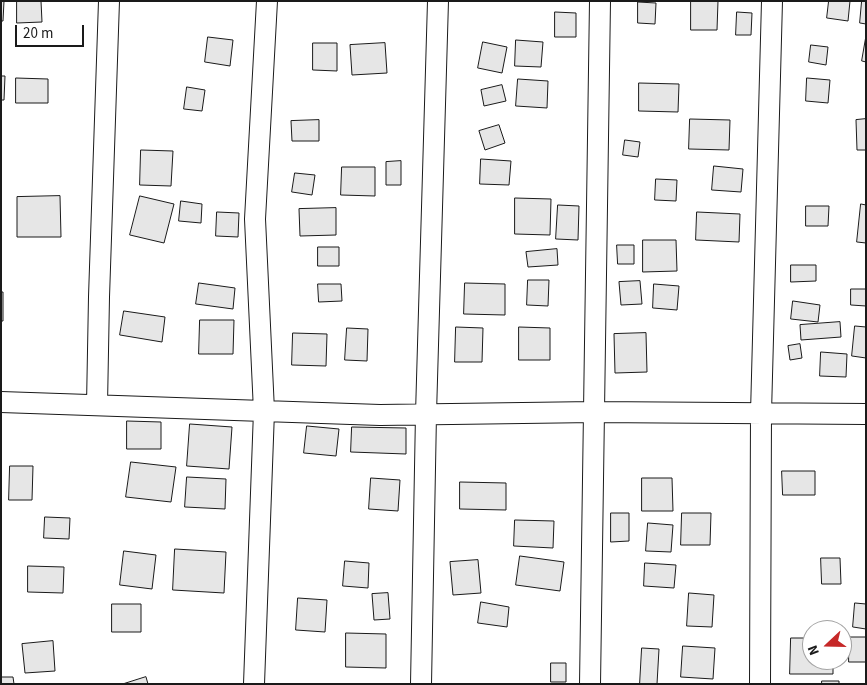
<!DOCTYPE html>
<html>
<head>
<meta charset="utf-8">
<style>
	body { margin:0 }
	#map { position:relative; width:867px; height:685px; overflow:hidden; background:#fff; font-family:"Source Sans 3",sans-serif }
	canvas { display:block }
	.frame { position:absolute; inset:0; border:2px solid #1a1a1a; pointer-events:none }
	.north { position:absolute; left:802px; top:620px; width:50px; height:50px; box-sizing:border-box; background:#fff; border:1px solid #a3a3a3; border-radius:50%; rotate:249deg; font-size:14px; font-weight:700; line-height:20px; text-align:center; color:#1a1a1a }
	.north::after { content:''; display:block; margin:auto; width:18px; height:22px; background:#c62828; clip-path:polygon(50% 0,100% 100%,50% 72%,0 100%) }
	.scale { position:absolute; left:15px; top:25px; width:69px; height:22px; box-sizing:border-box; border:2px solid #1a1a1a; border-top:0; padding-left:6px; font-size:15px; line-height:18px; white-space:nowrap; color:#1a1a1a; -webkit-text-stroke:4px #fff; paint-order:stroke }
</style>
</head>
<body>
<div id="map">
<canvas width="867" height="685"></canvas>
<div class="frame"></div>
<div class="north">N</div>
<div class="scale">20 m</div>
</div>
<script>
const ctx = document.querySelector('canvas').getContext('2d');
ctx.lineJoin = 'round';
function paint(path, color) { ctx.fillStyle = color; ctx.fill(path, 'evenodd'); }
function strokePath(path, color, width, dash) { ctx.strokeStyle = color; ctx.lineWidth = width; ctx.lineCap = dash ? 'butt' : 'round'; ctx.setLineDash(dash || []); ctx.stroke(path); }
const building = new Path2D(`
	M1 1H4L3 21H1Z
	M17 1H41L42 22 17 23Z
	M691 1H718L717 30H691Z
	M829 1H850L848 21 827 18Z
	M862 1H866V24L860 23Z
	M638 2 656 3 655 24 638 23Z
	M555 12 576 13V37H555Z
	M737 12 752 13 751 35H736Z
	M866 36V62L862 61Z
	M208 37 233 40 230 66 205 62Z
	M516 40 543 42 541 67 515 66Z
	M483 42 507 47 502 73 478 68Z
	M313 43H337V71L313 70Z
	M385 43 387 73 352 75 350 45Z
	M811 45 828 47 826 65 809 62Z
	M1 76H5L4 100H1Z
	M16 78 48 79V103H16Z
	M807 78 830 80 828 103 806 101Z
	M518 79 548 81 547 108 516 106Z
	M639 83 679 84 678 112 639 111Z
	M502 85 506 101 484 106 481 90Z
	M187 87 205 90 202 111 184 109Z
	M690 119 730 120 729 150 689 149Z
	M866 119V150H857L856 120Z
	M319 120V141H292L291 121Z
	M499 125 505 143 485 150 479 131Z
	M625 140 640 142 638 157 623 155Z
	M141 150 173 151 171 186 140 185Z
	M481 159 511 161 509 185 480 184Z
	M401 161V185H386V162Z
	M714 166 743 169 741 192 712 190Z
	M342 167H375V196L341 195Z
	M295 173 315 175 312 195 292 192Z
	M656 179 677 180 676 201 655 200Z
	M60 196 61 237H17V197Z
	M140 196 174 204 164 243 130 235Z
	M515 198 551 199 550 235 515 234Z
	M181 201 202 204 201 223 179 221Z
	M861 204 866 205V243L857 242Z
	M558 205 579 206 578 240 556 239Z
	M806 206H829L828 226H806Z
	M336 208V235L300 236 299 209Z
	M217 212 239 213 238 237 216 236Z
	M697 212 740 214 739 242 696 240Z
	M643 240H676L677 271 643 272Z
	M617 245H634V264H618Z
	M318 247H339V266H318Z
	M557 249 558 265 528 267 526 252Z
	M791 265H816V281L791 282Z
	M528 280H549L548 306 527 305Z
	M640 281 642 304 621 305 619 282Z
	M199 283 235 288 233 309 196 304Z
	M465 283 505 284V315L464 314Z
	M318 284H341L342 301 319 302Z
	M654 284 679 286 677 310 653 308Z
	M851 289H866V306L851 305Z
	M1 292H3V321H1Z
	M793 301 820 305 818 322 791 319Z
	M124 311 165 317 162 342 120 335Z
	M200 320H234L233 354H199Z
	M840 322 841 337 801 340 800 325Z
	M855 326 866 327V358L852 356Z
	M456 327 483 328 482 362H455Z
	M519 327 550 328V360H519Z
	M347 328 368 329 367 361 345 360Z
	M293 333 327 334 326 366 292 365Z
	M646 333 647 372 615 373 614 334Z
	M800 344 802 358 790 360 788 346Z
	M821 352 847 354 846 377 820 376Z
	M127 421 161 422V449H127Z
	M190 424 232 427 229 469 187 466Z
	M307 426 339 429 336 456 304 453Z
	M352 427 406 428V454L351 452Z
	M131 462 176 467 171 502 126 497Z
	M10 466H33L32 500H9Z
	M782 471H815V495H783Z
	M187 477 226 479 225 509 185 507Z
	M371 478 400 480 398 511 369 509Z
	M642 478H672L673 511H642Z
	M460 482 506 483V510L460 509Z
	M611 513H629V541L611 542Z
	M682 513H711L710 545H681Z
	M45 517 70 518 69 539 44 538Z
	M515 520 554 521 553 548 514 546Z
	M648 523 673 525 671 552 646 551Z
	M175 549 226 552 224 593 173 590Z
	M124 551 156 555 152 589 120 585Z
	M520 556 564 562 560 591 516 585Z
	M821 558H840L841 584H822Z
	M478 560 481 593 453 595 450 562Z
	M345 561 369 563 368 588 343 586Z
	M645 563 676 565 674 588 644 586Z
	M28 566 64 567 63 593 28 592Z
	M388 593 390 619 374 620 372 594Z
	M689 593 714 595 712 627 687 626Z
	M298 598 327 600 325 632 296 630Z
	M481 602 509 607 507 627 478 623Z
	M855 603 866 604V629L853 627Z
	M112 604H141V632H112Z
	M346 633 386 634V668L346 667Z
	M849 637H866V662H849Z
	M791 638H812V660H833V674H790Z
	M53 641 55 671 25 673 22 644Z
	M683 646 715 648 713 679 681 677Z
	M642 648 659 649 657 684H640Z
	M551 663H566V682H551Z
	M1 677H13L14 684H1Z
	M146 677 148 684H123Z
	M822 681H839V684H822Z`);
const minor = new Path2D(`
	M1 402 380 415 594 412 866 414
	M97 405 99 297 109 1
	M254 684 264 411 255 219 267 1
	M421 684 426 414 438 1
	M590 684 600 1
	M760 684 761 413 772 1`);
paint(building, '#e6e6e6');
strokePath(building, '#1a1a1a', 1);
strokePath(minor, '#1a1a1a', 22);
strokePath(minor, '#fff', 20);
</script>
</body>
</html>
